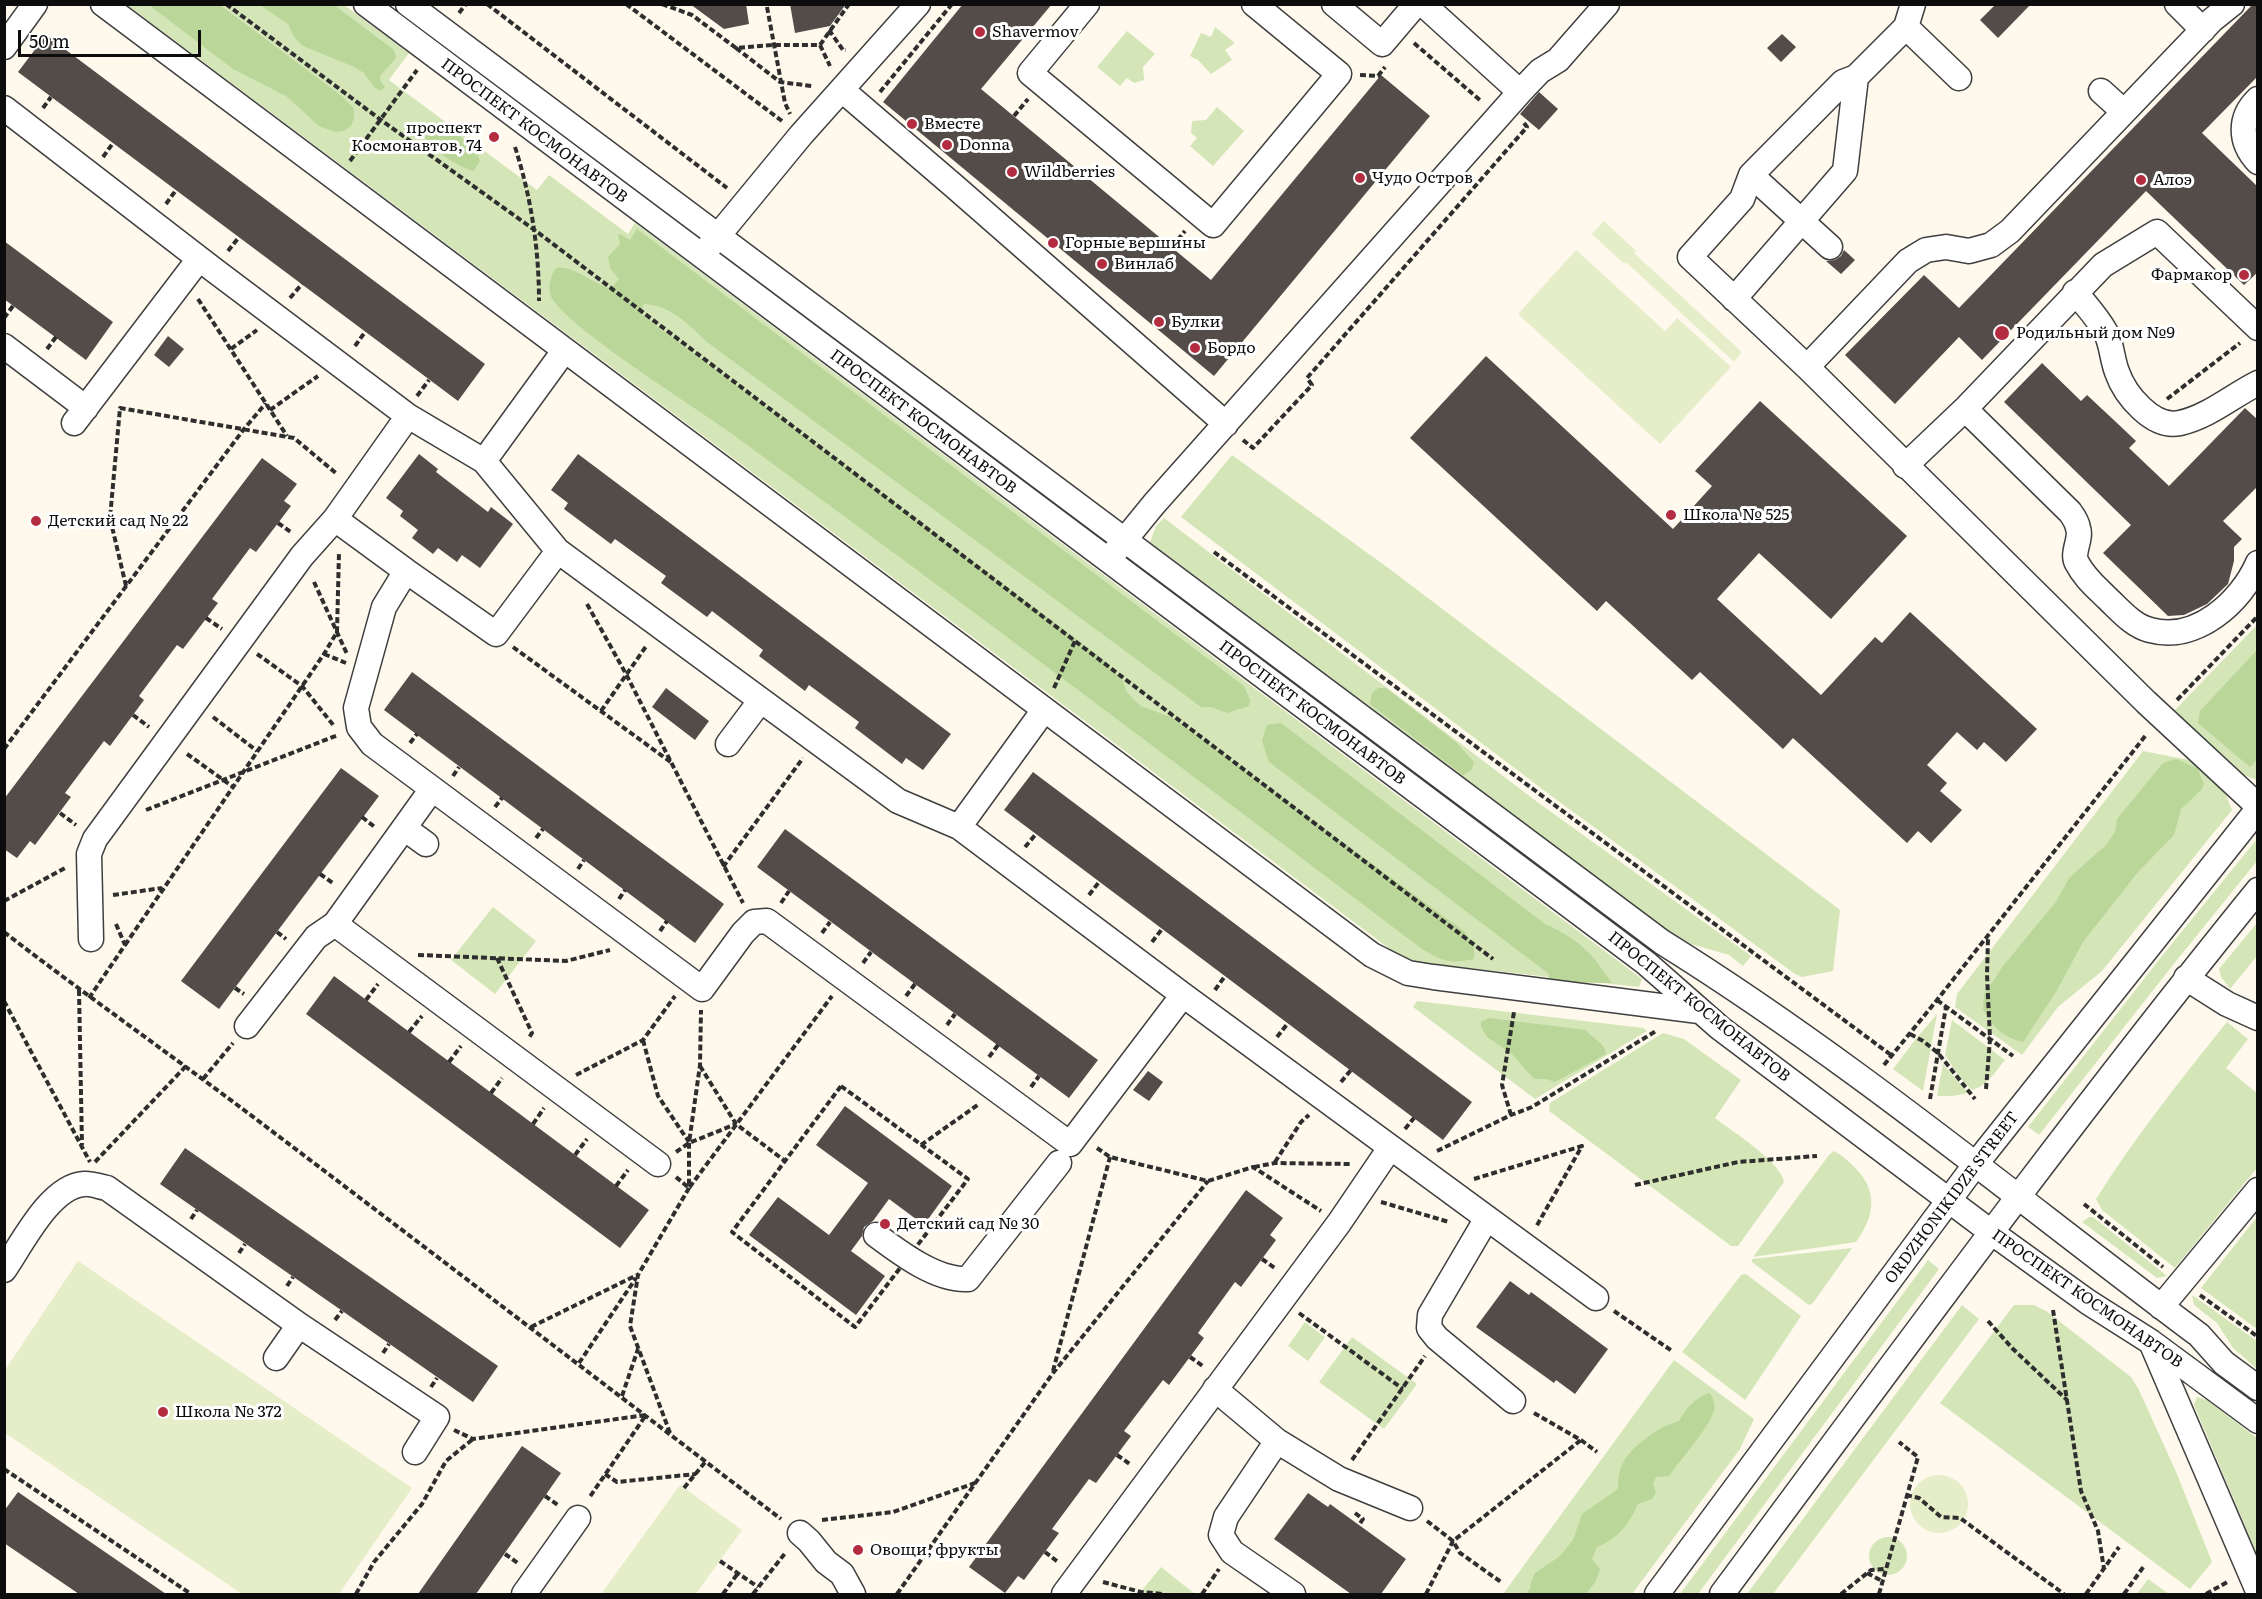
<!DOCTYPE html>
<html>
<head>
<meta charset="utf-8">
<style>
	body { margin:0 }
	#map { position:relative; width:2262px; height:1599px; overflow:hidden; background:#fef9ec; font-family:Literata,serif }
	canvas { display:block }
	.frame { position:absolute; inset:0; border:6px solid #0c0c0c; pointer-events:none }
	.scale { position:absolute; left:18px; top:30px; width:183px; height:27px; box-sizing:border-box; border:3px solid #0c0c0c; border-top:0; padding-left:8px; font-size:18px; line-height:21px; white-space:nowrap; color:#0c0c0c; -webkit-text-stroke:4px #fff; paint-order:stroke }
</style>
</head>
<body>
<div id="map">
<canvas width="2262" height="1599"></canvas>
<div class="frame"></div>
<div class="scale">50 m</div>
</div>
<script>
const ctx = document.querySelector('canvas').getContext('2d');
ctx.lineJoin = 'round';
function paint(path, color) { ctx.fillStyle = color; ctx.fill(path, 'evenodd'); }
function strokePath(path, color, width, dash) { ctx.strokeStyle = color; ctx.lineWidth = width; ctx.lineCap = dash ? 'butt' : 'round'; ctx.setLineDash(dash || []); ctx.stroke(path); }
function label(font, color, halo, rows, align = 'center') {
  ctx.font = font + ' Literata,serif'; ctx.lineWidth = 6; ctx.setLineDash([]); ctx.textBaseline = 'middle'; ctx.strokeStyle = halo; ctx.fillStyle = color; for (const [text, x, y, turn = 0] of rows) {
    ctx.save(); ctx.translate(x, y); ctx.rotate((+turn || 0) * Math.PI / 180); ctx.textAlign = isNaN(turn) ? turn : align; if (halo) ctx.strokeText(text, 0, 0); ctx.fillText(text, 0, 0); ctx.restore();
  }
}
const green = new Path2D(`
	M127 5H344L409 53 389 80 537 190 549 175 628 234 635 223 1642 979 1639 987 1406 961Z
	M1215 27 1235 43 1225 50 1232 60 1211 74 1198 60 1190 56 1201 33 1211 37Z
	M1127 31 1155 54 1143 67 1144 80 1134 83 1127 78 1120 86 1097 67Z
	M1217 107 1244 131 1213 166 1190 146 1197 138 1191 133 1192 121 1206 120Z
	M1232 455 1391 570 1840 910 1833 971 1802 977 1795 974 1561 803 1181 517Z
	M1164 518 1536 801 1751 956 1743 966 1729 955 1691 944 1669 931 1150 542 1156 526Z
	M2257 625 2258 779 2257 780 2238 773 2173 712Z
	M2143 751 2194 761 2224 790 2232 810 2102 971 2058 1007 2022 1055 1955 1007 1957 994Z
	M2257 839V861L2173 965 2039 1135 2028 1127 2162 956Z
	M493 907 536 941 495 994 451 960Z
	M2257 923V956L2230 989 2221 977 2219 969Z
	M1417 1001 1643 1028 1647 1031 1535 1099 1413 1007Z
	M1937 1014 1923 1091 1893 1069 1915 1040Z
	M1952 1020 2005 1060C1996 1071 1986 1087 1972 1090L1960 1078 1945 1055Z
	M2227 1022 2248 1039 2226 1068 2257 1093V1168L2175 1268 2102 1210 2096 1199C2135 1137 2181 1079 2227 1022Z
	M1663 1033 1684 1039 1741 1080 1715 1118C1733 1132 1780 1161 1784 1182L1738 1246H1731L1549 1111 1550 1103Z
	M1943 1064 1968 1093 1953 1096H1937Z
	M1834 1151C1840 1154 1845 1158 1850 1163 1878 1187 1877 1213 1856 1242L1753 1257 1829 1155Z
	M2089 1217H2093L2167 1276 2157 1278 2082 1222Z
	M2257 1217V1329L2201 1288Z
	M1852 1248 1813 1303 1809 1305 1752 1262V1259Z
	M1928 1260 1939 1269 1698 1594H1680Z
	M1746 1274 1801 1316 1745 1400 1682 1352 1741 1275Z
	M2192 1295 2257 1341V1369L2233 1348 2217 1323 2194 1305Z
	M1962 1305 1979 1319 1773 1594H1747Z
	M2014 1305H2034L2046 1311 2131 1377 2139 1390 2177 1474 2212 1562 2190 1589 1940 1403Z
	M1305 1322 1325 1337 1308 1361 1288 1346Z
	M1352 1337 1417 1384 1384 1429 1319 1382Z
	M1674 1360 1754 1419 1740 1449 1632 1594H1503Z
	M2197 1397 2207 1400 2257 1438V1554L2194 1405Z
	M1869 1556a19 19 0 1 1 38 0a19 19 0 1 1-38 0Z
	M1161 1567 1195 1594H1139Z
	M2148 1579 2169 1594H2137Z`);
const forest = new Path2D(`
	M149 5H220L343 97 354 109V118L351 126 344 131 335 132 319 126 286 96 233 69Z
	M260 5H334L394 50 396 58 380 76 381 82 385 87 381 91 374 87 364 73 352 66 303 46 294 37 288 24Z
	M440 122C453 132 475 144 480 161L474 171C457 167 433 150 424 136L427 126Z
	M637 229 1244 686 1250 700 1249 706 1227 713 1211 707H1201L707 342C689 325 671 305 644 304L641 310 642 315 1100 657 1123 681 1126 691 1134 700 1141 706 1173 718 1465 932 1474 946V959C1450 964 1443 962 1422 949 1192 775 961 601 728 431 698 409 558 322 550 294 548 285 551 275 556 268 571 264 594 284 611 289L619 279 610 268 608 257 620 244 618 235 620 234 630 240Z
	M2257 650V760L2250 767 2198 723 2200 711Z
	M1378 688H1386L1457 743 1474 762 1472 769 1463 775 1370 704 1372 693Z
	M1281 723 1545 924C1581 941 1590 951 1612 983L1548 982 1549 974 1269 762 1262 741 1267 725Z
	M2176 759 2197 768 2204 784 2201 790 2181 809 2174 835 2138 872 2083 942 2056 992 2023 1042C2000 1036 1995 1028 1983 1009L1984 995 2003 966 2056 902 2069 878 2106 845 2115 832 2117 819 2163 763Z
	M1489 1018 1586 1030C1593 1040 1605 1042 1606 1054L1555 1082 1546 1079H1534L1512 1054 1487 1037 1481 1027V1022Z
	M1710 1393C1713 1398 1716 1405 1714 1411 1708 1429 1681 1459 1669 1476L1656 1477 1653 1484 1656 1493 1652 1499 1638 1504C1629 1524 1618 1539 1597 1547L1592 1559 1600 1569 1596 1581 1586 1594H1526L1530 1589 1531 1582 1535 1573 1560 1556 1573 1540 1582 1514 1618 1489C1618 1483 1618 1476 1620 1470 1626 1449 1659 1426 1679 1421 1687 1407 1695 1398 1710 1393Z`);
const pitch = new Path2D(`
	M1604 221 1636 251 1634 253 1742 352 1734 362 1626 262 1624 264 1592 234Z
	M1576 250 1665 331 1677 318 1731 367 1660 444 1518 314Z
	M78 1261 412 1488 339 1594H242L5 1433V1370Z
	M1910 1504a29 29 0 1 1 58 0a29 29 0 1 1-58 0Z
	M680 1485 742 1530 696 1594H601Z`);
const building = new Path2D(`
	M690 4H746L749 24 724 29Z
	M790 4H846L830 26 795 33Z
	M963 4H1052L981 89 1211 280 1381 75 1430 116 1214 376 883 102Z
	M1996 4H2031L1998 38 1980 20Z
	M2253 4H2258V76L2202 133 2258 187V272L2244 285 2146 191 1982 360 1959 337 1895 404 1845 355 1924 275 1959 308Z
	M1782 34 1796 47 1781 62 1767 48Z
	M46 35 485 364 458 401 18 72Z
	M1539 92 1558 109 1539 130 1520 114Z
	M4 241 113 322 86 360 4 299Z
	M1844 250 1855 260 1841 274 1826 261 1835 260 1841 256Z
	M168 336 184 349 169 367 154 355Z
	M1486 356 1673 529 1712 486 1695 471 1760 401 1907 536 1831 619 1759 553 1717 599 1821 695 1875 637 1882 643 1910 612 2037 729 2006 762 1984 742 1977 750 1957 732 1927 765 1947 783 1940 791 1962 810 1931 843 1918 831 1907 843 1793 738 1783 749 1700 672 1692 680 1606 601 1597 611 1410 438Z
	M2042 363 2081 401 2087 395 2117 423 2136 441 2129 448 2169 486 2245 408 2258 420V486L2223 521 2242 539 2234 547V561L2228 584 2207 604 2184 615 2168 616 2103 553 2131 525 2004 402Z
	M419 454 438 469 436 472 488 512 491 507 513 524 480 568 462 555 457 562 438 548 433 554 412 538 418 530 400 516 403 511 386 498Z
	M578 454 951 734 923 770 906 758 902 764 855 728 859 722 809 685 805 691 759 656 763 650 712 611 707 617 661 583 666 576 615 539 611 544 564 509 568 503 551 490Z
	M262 458 297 484 284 501 291 506 256 552 250 548 212 599 218 603 183 649 177 645 139 696 144 700 110 746 104 741 65 793 71 797 35 845 30 841 17 858 4 849V799Z
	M412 672 724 904 695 943 384 710Z
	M666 688 709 721 695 740 652 707Z
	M341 768 379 796 219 1009 181 981Z
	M1033 772 1472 1102 1443 1140 1004 810Z
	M785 829 1098 1060 1069 1098 757 867Z
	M334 976 649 1210 620 1248 306 1014Z
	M1148 1071 1163 1082 1149 1101 1133 1090Z
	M845 1106 952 1186 924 1225 889 1199 873 1221 864 1227 862 1236 851 1251 885 1276 856 1315 749 1235 778 1197 829 1235 868 1183 816 1145Z
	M185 1148 498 1366 473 1402 160 1184Z
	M1246 1190 1283 1218 1270 1235 1276 1240 1241 1287 1235 1282 1198 1333 1204 1338 1169 1385 1163 1380 1124 1431 1131 1436 1096 1483 1089 1479 1052 1529 1059 1533 1024 1580 1018 1576 1005 1593 969 1567Z
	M1510 1281 1529 1295 1531 1292 1608 1349 1575 1394 1556 1380 1554 1383 1476 1327Z
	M522 1446 561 1473 545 1496 476 1594H418Z
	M18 1492 166 1594H79L4 1543V1511Z
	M1308 1493 1328 1507 1330 1504 1406 1559 1381 1594H1351L1274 1539Z`);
const path = new Path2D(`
	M226 4 381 120 536 231 1493 959
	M487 4 727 188
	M626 4 782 121
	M662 4 692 15 736 48 773 45H820L849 4
	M767 7 785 103 790 114
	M459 13 466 4
	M829 30 843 50H846
	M1414 43 1481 101
	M820 45 830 66
	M736 48 780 82 812 86
	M1360 75 1378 76 1385 67
	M880 92 952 4
	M43 108 51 97
	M1014 116 1028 99
	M515 147C531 197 539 248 539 301
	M103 157 113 143
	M350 161 417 70
	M166 204 176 190
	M1172 247 1185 231
	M228 251 239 237
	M290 298 302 284
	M198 299 287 436
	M4 318 13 306
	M355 346 365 332
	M47 349 56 337
	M231 349 257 330
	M417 396 429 380
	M2167 399 2240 343
	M270 410 318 376
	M1243 440 1253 448 1312 385 1307 378 1527 127 1524 123
	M278 523 292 533
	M1214 552 1891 1055
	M314 582 347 654
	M126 586 110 518 120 408 294 438 337 474
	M587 604 626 674 743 903
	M206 618 222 629
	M513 647 672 763
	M257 654 302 686 334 726
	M324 654 346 663
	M1054 688 1075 641
	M2177 700 2258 616
	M601 711 647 645
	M133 715 149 727
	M213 717 257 751
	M410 743 417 734
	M4 749 244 429 266 403
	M187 754 233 787
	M453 776 459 767
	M495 807 502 798
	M146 810 338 735
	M60 813 76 825
	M362 817 376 828
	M536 838 543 829
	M1025 847 1036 834
	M723 867 803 758
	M578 869 584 860
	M320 874 334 884
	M113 895 162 888
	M1089 895 1099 882
	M619 899 625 890
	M4 901 67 867
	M781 903 789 891
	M660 931 667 921
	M4 932C83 993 164 1050 244 1110 424 1246 602 1383 781 1519
	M277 932 286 939
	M822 933 830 922
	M1152 942 1162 929
	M125 945 324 654 337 632 339 552
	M418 955 566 961 610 950
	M497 958 532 1033 528 1039
	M863 963 871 952
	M235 988 244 994
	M79 990 82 1145
	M1215 990 1225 976
	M906 996 915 984
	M89 998 125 945 116 924
	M366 1000 378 984
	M1937 1000 2013 1056
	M4 1001 90 1162
	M947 1025 955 1014
	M409 1032 422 1016
	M1910 1034 1923 1041 1938 1053 1975 1099
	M1277 1037 1288 1023
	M643 1040 658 1096 689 1142
	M989 1057 998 1045
	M449 1062 461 1046
	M1884 1065 1937 1000 2146 735
	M700 1066 736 1124 785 1161
	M576 1075 643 1040 675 996
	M203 1079 233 1043
	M1341 1082 1351 1070
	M841 1086 968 1179 855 1327 732 1232Z
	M1031 1087 1039 1076
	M1986 1089 1990 1039 1987 975 1988 937
	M491 1093 502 1078
	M1930 1099 1946 1007
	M1511 1115 1502 1085 1514 1012
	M533 1124 544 1108
	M1405 1129 1414 1118
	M921 1145 979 1104
	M1097 1148 1110 1157 1208 1181 1253 1167 1321 1211
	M1437 1151 1511 1115 1532 1107 1656 1031
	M676 1152 689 1143 736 1124
	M575 1155 587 1139
	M95 1162 186 1066
	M1275 1162 1301 1122 1309 1115
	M1254 1167 1275 1163 1351 1164
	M676 1177 689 1188 832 996
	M1474 1179 1582 1146 1536 1227
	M1635 1185 1738 1162 1817 1156
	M616 1186 628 1170
	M1381 1202 1449 1222
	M2084 1204 2163 1267
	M191 1219 197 1210
	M239 1253 245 1244
	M1262 1259 1276 1269
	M287 1286 293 1277
	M2200 1295 2258 1337
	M2053 1310 2081 1491 2098 1531 2104 1569
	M1614 1311 1672 1351
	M1299 1313 1403 1389
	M335 1320 342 1311
	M1988 1321 2012 1348 2067 1400
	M531 1327 637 1275
	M383 1353 389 1344
	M1190 1357 1204 1367
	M579 1363 636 1278
	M1053 1371 1110 1157
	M431 1387 437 1378
	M622 1396 638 1349
	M1534 1413 1581 1440 1597 1452
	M454 1430 473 1439 646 1415 589 1498
	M670 1433 630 1326 638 1275 689 1188V1143L700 1065 701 1010
	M1117 1455 1131 1465
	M1352 1460 1425 1356
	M4 1469 191 1594
	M605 1474 617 1482 696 1474
	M684 1488 706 1461
	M1906 1495 1919 1498 1941 1517 1960 1518 2064 1594
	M545 1496 558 1505
	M1355 1513 1363 1519 1359 1525
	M822 1520 893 1512 975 1483
	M1427 1521 1453 1541 1460 1553 1501 1582
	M1045 1552 1058 1562
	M505 1554 519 1564
	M720 1561 758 1587
	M1867 1573 1882 1581
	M1103 1582 1141 1592 1163 1594
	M356 1594 374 1562 422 1504 446 1461 473 1439
	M723 1594 738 1573
	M753 1594 786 1552
	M897 1594 1053 1373 1208 1181
	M1202 1594 1219 1569
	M1426 1594 1453 1541 1581 1440
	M1841 1594 1871 1570 1885 1569
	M1879 1594 1918 1457 1899 1442
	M2086 1594 2119 1547
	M2124 1594 2144 1566
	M2206 1594 2229 1581`);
const minor = new Path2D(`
	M103 4 1372 955 1408 973 1433 977 1699 1011
	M366 4 1646 963 1720 1028 1991 1232 2088 1302 2151 1342 2258 1421
	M408 4 1662 942C1850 1059 2021 1202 2199 1335L2224 1363 2258 1388
	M1087 4 1030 73 1213 225 1339 74 1254 4
	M1334 4 1382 44 1416 4
	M1423 4 1520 92
	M2177 4 2203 30
	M2232 4 2212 20 2010 231 1991 245 1969 251 1946 247 1926 250 1908 261 1807 367 2146 702 2258 806
	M1906 27 1913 4
	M4 47 35 4
	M842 90 954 186 1226 424
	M2101 91 2123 111
	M2258 99C2239 117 2239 142 2258 162
	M4 108 214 270 408 416 484 461 558 551 898 801 959 827 1183 995 1596 1298
	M1751 175 1830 247
	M708 248 801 135 918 4
	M2075 292C2086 305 2098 318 2106 333 2112 345 2112 359 2117 372 2125 395 2153 429 2180 423 2208 417 2232 396 2258 383
	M1734 299 1845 171 1856 77
	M4 346 86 408
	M1807 367 1690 257 1742 199 1751 175 1843 82 1856 77 1906 27 1959 78
	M1965 409 2070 512C2073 516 2077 522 2078 528 2082 539 2071 553 2077 563 2084 577 2096 587 2107 598 2120 610 2133 626 2150 630 2196 643 2241 602 2258 563
	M74 423 199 259
	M484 461 564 351
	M1905 466 1965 409 2103 265 2157 232 2258 328
	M335 519 406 571 384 607 356 708 359 727 372 744 702 989 743 933 754 922 767 921 1070 1144 1183 995
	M1114 553 1154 504 1520 92 1540 71 1558 60 1607 4
	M406 571 496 634 558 551
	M728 744 761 700
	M959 827 1044 710
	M404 828 426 844
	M335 924 658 1164
	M91 939 89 854 95 839 302 556 335 519 408 416
	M2186 978 2227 1004 2258 1018
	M247 1026 316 937 335 924 432 789
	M1487 1218 1430 1315 1429 1328 1437 1338 1513 1401
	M876 1235C900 1253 937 1281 968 1279L1059 1163
	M4 1270C22 1244 50 1186 84 1184 91 1183 100 1187 107 1188L299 1325 437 1417 415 1452
	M2161 1307 2258 1190
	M2151 1342 2258 1591
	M276 1358 299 1325
	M1215 1389 1277 1441 1339 1479 1410 1508
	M1277 1441 1226 1517 1221 1535 1232 1552 1293 1594
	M800 1533 809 1541 826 1562 842 1574 853 1594
	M524 1594 578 1518
	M1064 1594 1339 1223 1390 1148
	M1657 1594 1975 1165 2258 809
	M1722 1594C1898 1357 2072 1119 2258 890`);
const markers = [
	[980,32,6,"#b42c3f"],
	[912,124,6,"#b42c3f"],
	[494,137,6,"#b42c3f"],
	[947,145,6,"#b42c3f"],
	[1012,172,6,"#b42c3f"],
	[1360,178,6,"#b42c3f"],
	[2141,180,6,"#b42c3f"],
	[1053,243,6,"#b42c3f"],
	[1102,264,6,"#b42c3f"],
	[2244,275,6,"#b42c3f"],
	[1159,322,6,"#b42c3f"],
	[2002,333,8,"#b42c3f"],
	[1195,348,6,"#b42c3f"],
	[1671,515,6,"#b42c3f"],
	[36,521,6,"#b42c3f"],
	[885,1224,6,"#b42c3f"],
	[163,1412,6,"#b42c3f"],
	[858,1550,6,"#b42c3f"]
];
const poiNames = [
	["Shavermov",992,32],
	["Вместе",924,124],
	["проспект",482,128,"right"],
	["Космонавтов, 74",482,146,"right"],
	["Donna",959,145],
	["Wildberries",1024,172],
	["Чудо Остров",1372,178],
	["Алоэ",2153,180],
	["Горные вершины",1065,243],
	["Винлаб",1114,264],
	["Фармакор",2232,275,"right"],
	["Булки",1171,322],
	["Родильный дом №9",2016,333],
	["Бордо",1207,348],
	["Школа № 525",1683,515],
	["Детский сад № 22",48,521],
	["Детский сад № 30",897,1224],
	["Школа № 372",175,1412],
	["Овощи, фрукты",870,1550]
];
const streetNames = [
	["ПРОСПЕКТ КОСМОНАВТОВ",534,131,37],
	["ПРОСПЕКТ КОСМОНАВТОВ",923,422,37],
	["ПРОСПЕКТ КОСМОНАВТОВ",1312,713,37],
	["ПРОСПЕКТ КОСМОНАВТОВ",1699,1007,39],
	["ORDZHONIKIDZE STREET",1952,1198,-53],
	["ПРОСПЕКТ КОСМОНАВТОВ",2087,1299,35]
];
paint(green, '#d4e6b8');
paint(forest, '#bad698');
paint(pitch, '#e5eec9');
paint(building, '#544c49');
strokePath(minor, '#3f3f3f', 27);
strokePath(path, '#2e2e2e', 4, [6, 3]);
strokePath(minor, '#fff', 24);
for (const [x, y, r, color] of markers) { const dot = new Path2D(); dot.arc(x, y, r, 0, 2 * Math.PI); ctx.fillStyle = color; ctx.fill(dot); strokePath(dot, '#fff', 2); }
label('16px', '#0c0c0c', '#fff', poiNames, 'left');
label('16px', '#0c0c0c', '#fff', streetNames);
</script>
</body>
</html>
